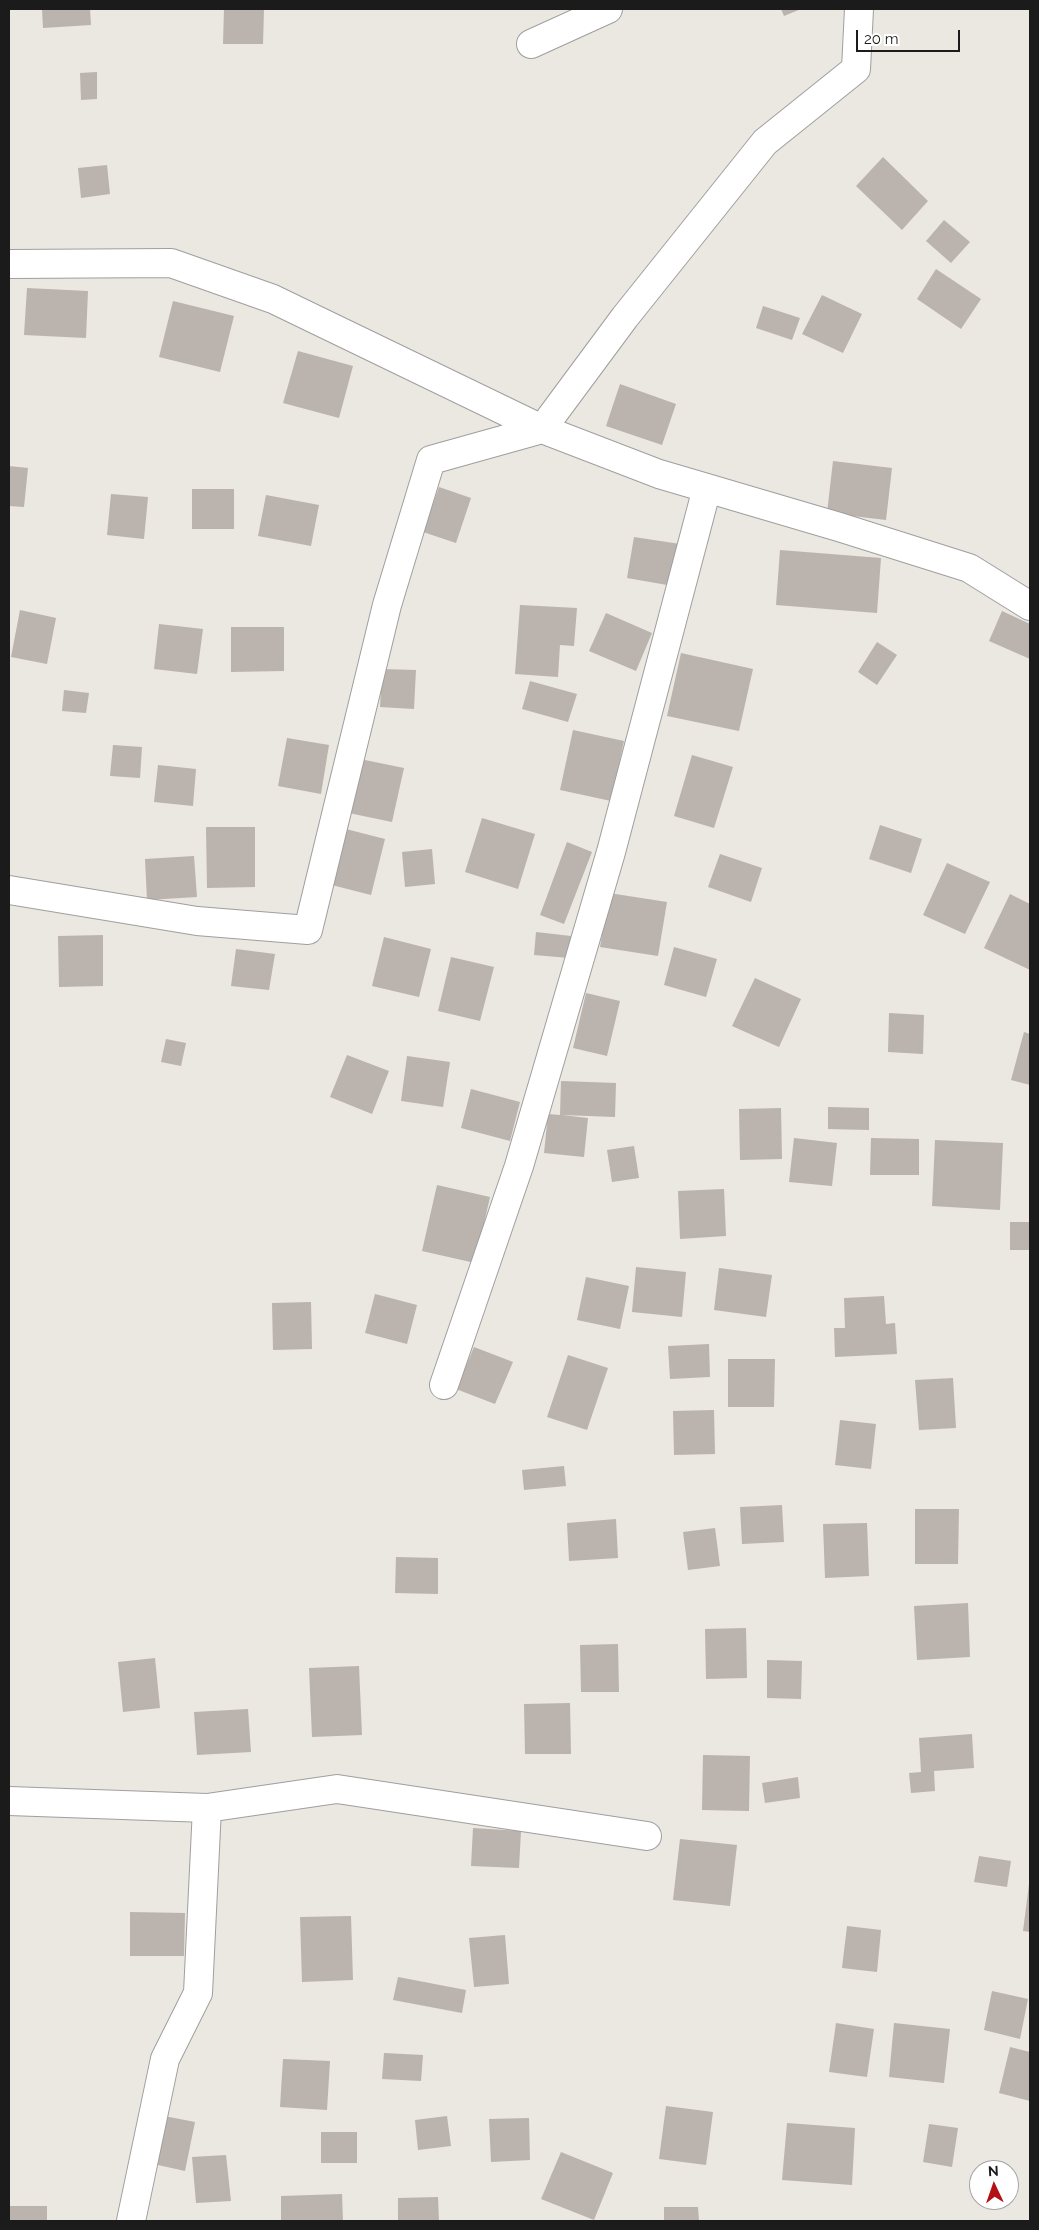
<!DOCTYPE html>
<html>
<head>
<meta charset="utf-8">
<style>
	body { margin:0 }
	#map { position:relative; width:1039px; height:2230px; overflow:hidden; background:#ebe7e1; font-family:Raleway,sans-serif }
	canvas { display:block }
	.frame { position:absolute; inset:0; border:10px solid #1b1b1b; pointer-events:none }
	.north { position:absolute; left:969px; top:2160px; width:50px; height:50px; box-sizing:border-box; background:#fff; border:1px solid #a4a4a4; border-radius:50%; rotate:357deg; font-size:14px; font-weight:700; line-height:20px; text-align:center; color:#1b1b1b }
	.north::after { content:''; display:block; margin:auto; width:18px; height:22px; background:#b41117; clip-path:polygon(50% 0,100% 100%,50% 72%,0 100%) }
	.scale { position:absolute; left:856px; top:30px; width:104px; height:22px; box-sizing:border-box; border:2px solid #1b1b1b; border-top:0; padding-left:6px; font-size:15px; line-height:18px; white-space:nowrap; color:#1b1b1b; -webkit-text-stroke:4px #fff; paint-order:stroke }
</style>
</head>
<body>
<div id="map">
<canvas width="1039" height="2230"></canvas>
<div class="frame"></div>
<div class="north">N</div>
<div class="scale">20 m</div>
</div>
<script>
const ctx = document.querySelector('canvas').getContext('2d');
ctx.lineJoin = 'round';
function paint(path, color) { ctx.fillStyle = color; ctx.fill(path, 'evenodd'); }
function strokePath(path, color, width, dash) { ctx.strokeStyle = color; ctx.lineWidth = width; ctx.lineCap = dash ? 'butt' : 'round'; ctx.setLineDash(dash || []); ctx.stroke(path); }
const building = new Path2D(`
	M42 9H90L91 25 43 28Z
	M224 9H264L263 44H223Z
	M781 9H801L784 16Z
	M97 72V99L81 100 80 73Z
	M883 157 928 201 902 230 856 186Z
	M107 165 110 194 81 198 78 168Z
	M944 220 970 242 951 263 926 241Z
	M936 269 981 299 961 329 917 299Z
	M27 288 88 291 86 338 24 335Z
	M822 295 862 314 843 353 802 334Z
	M173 301 234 316 220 372 159 357Z
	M763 306 800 318 792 340 756 328Z
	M298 351 353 366 339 418 283 403Z
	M620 384 676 404 662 445 606 426Z
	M833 461 892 468 886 520 827 513Z
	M9 466 28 468 24 507 9 506Z
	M439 487 471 498 456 543 423 532Z
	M192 489H234V529H192Z
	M111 494 148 497 144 539 107 535Z
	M266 495 319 505 311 546 258 536Z
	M634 537 680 544 673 586 627 578Z
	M780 550 881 558 877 613 776 605Z
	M520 605 577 608 574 646 560 645 558 677 515 674Z
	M20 610 56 618 47 664 11 657Z
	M1002 611 1030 624V659L989 641Z
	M606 613 652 633 636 671 589 651Z
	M159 624 203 629 197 674 154 669Z
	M231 627H284V671L231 672Z
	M877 642 897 655 877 685 858 672Z
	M681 653 753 669 739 731 667 716Z
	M382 669 416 670 414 709 380 707Z
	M530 681 577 694 568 722 522 709Z
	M64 690 89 693 86 713 62 711Z
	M573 730 624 741 611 801 560 790Z
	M287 738 329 745 321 794 278 786Z
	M113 745 142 747 140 778 110 776Z
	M692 755 733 767 714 828 674 816Z
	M355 758 404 768 392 822 344 812Z
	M158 765 196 769 193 806 154 802Z
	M482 818 535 834 518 889 465 872Z
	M880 825 922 839 911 873 869 859Z
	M206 827H255V887L207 888Z
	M338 827 385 839 371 895 324 883Z
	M567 842 592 852 564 924 540 915Z
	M432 849 435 884 405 887 402 852Z
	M720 854 762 868 751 902 708 887Z
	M194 856 197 897 147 900 145 859Z
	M947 863 990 882 965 934 923 915Z
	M609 893 667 902 658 956 600 947Z
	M1010 894 1030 904V970L984 948Z
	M536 932 571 936 569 958 534 955Z
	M103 935V986L59 987 58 936Z
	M384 937 431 949 419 997 372 986Z
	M674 947 717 959 706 997 664 985Z
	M236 949 275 954 269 990 231 986Z
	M451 957 494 967 480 1021 438 1011Z
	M755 978 801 999 779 1047 732 1026Z
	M586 993 620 1001 607 1056 573 1048Z
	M889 1013 924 1015 923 1054 888 1052Z
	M1024 1032 1030 1034V1085L1011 1080Z
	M166 1039 186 1043 181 1066 161 1062Z
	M347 1055 389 1071 372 1114 330 1097Z
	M407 1056 450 1062 443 1107 401 1101Z
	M561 1081 616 1083 615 1117 562 1115 588 1118 584 1157 544 1153 548 1114 560 1115Z
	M471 1089 520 1102 510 1141 461 1128Z
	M828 1107 869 1108V1130L828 1129Z
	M781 1108 782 1159 740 1160 739 1109Z
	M794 1138 837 1143 832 1186 789 1182Z
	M871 1138 919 1139V1175H870Z
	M935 1140 1003 1143 1000 1210 932 1206Z
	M634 1146 639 1178 612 1182 607 1150Z
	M437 1185 490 1197 475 1263 422 1251Z
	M724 1189 726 1236 680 1239 678 1191Z
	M1010 1222H1030V1250H1010Z
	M636 1267 686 1272 682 1317 632 1312Z
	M719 1268 772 1275 766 1317 714 1310Z
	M586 1277 629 1286 620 1329 577 1320Z
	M375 1294 417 1305 407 1344 365 1333Z
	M884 1296 886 1324 895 1323 897 1354 835 1357 834 1328H845L844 1298Z
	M311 1302 312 1349 273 1350 272 1303Z
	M709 1344 710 1377 670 1379 668 1346Z
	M474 1347 513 1362 495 1404 456 1389Z
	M568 1355 608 1368 587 1430 547 1417Z
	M728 1359H775L774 1407H728Z
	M953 1378 956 1428 919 1430 915 1380Z
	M714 1410 715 1454 674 1455 673 1411Z
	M840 1420 876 1424 871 1469 835 1465Z
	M564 1466 566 1486 524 1490 522 1470Z
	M782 1505 784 1542 742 1544 740 1507Z
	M915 1509H959L958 1564H915Z
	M616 1519 618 1558 569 1561 567 1523Z
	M867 1523 869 1576 825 1578 823 1524Z
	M715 1528 720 1566 688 1570 683 1532Z
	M396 1557 438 1558V1594L395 1593Z
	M968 1603 970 1657 917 1660 914 1606Z
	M746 1628 747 1678 706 1679 705 1629Z
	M618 1644 619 1692H581L580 1645Z
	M155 1658 160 1708 123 1712 118 1662Z
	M767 1660 802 1661 801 1699 767 1698Z
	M359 1666 362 1735 312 1737 309 1668Z
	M570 1703 571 1754H525L524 1704Z
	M248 1709 251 1752 197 1755 194 1712Z
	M972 1734 974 1768 934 1771 935 1791 911 1793 909 1773 921 1772 919 1738Z
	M703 1755 750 1756 749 1811 702 1810Z
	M798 1777 800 1798 765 1803 762 1783Z
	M473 1828 521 1831 519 1868 471 1866Z
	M680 1839 737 1845 730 1906 673 1900Z
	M979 1856 1011 1861 1007 1887 974 1882Z
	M1029 1884 1030 1885V1932L1023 1931Z
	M130 1912 185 1913 184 1956H130Z
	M351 1916 353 1980 302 1982 300 1917Z
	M847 1926 881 1930 877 1972 842 1968Z
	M505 1935 509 1984 474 1987 469 1938Z
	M398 1977 466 1990 462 2013 393 2000Z
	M992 1991 1028 1999 1020 2039 984 2030Z
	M836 2023 874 2029 867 2077 829 2072Z
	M894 2023 950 2029 944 2083 889 2077Z
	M1010 2047 1030 2052V2101L999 2093Z
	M384 2053 423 2055 421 2081 382 2079Z
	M283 2059 330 2061 327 2110 280 2107Z
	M666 2106 713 2112 706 2165 659 2159Z
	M159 2115 195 2122 185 2171 149 2163Z
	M447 2116 451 2146 418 2150 415 2120Z
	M529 2118 530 2160 491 2162 489 2119Z
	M787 2123 855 2128 852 2185 782 2180Z
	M929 2124 958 2128 952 2167 923 2162Z
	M321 2132H357V2163H321Z
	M561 2152 613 2173 594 2220 541 2199Z
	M226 2155 231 2201 196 2203 192 2157Z
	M342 2194 343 2221H281V2196Z
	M438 2197 439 2221H398V2198Z
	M9 2206H47V2221H9Z
	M664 2207H698L699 2221H664Z`);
const street = new Path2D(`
	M531 44 608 9
	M9 264 171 263 273 299 542 429 659 474 839 527 969 568 1030 606
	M9 890 197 921 308 930 387 605 431 460 542 429 625 317 765 142 856 69 859 9
	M444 1385 519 1166 611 852 707 488
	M9 1801 207 1808 337 1789 647 1836
	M131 2221 165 2059 198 1993 207 1808`);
paint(building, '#bbb3ae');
strokePath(street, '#9f9f9f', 30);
strokePath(street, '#fff', 28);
</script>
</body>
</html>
